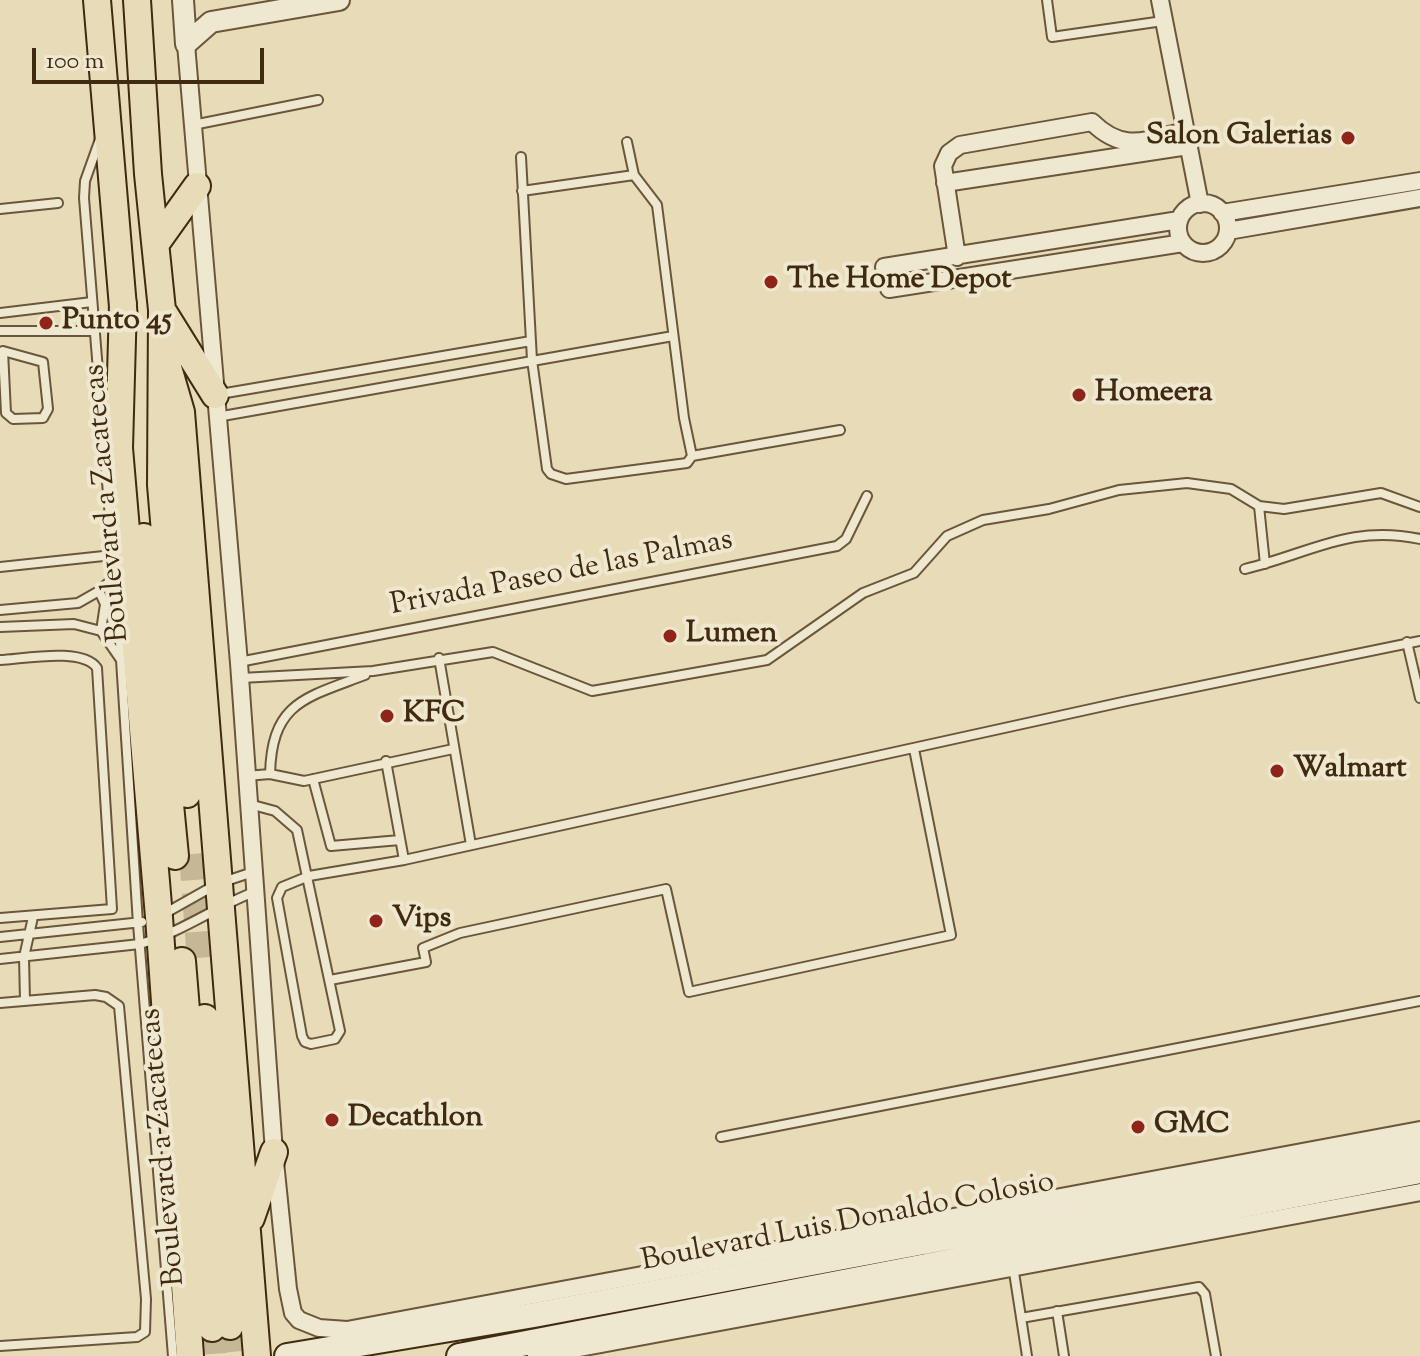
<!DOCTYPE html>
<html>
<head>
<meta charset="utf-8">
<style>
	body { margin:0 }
	#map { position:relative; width:1420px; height:1356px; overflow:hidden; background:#e7dbb8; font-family:"Sorts Mill Goudy",serif }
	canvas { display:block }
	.scale { position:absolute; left:32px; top:48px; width:232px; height:36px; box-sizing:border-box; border:4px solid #402a10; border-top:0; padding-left:10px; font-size:24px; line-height:28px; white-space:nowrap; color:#402a10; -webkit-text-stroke:6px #efe8d1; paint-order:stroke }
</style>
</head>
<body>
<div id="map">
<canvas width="1420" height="1356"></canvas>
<div class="scale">100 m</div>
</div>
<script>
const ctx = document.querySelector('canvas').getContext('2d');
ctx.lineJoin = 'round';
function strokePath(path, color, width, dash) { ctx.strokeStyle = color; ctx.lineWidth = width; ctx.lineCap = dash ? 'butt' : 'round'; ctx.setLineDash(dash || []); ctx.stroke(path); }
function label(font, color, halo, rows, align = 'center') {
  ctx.font = font + ' "Sorts Mill Goudy",serif'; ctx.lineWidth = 8; ctx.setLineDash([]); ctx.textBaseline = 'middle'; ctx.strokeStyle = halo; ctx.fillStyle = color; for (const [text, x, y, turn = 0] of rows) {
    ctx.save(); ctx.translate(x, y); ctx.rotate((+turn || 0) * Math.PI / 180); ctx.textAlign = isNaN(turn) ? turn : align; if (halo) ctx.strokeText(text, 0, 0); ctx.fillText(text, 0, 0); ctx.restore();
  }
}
const primaryTunnel = new Path2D(`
	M192 854 200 961
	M230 1326 233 1356
	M212 1328 214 1356`);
const service = new Path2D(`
	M1047 0 1052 37 1163 21
	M193 125 318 100
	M100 139 85 181 84 198 121 654
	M521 157 532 360 547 469 551 474 566 479 687 463 692 456 684 418 657 205 634 175 627 142
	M522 191 634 175
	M0 209 58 203
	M0 313 92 302
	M0 331H95
	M3 351 43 362 48 409 43 418 13 419 6 413Z
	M220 394 531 341
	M217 417 673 336
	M692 456 840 430
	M1259 506 1265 564
	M0 567 113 555
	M1245 569C1311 553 1351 524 1420 539
	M99 591 105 604 101 631
	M0 610 78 603 99 591 117 575
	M0 627 74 624 101 631 121 660 138 924 173 1356
	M1407 642 1420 698
	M439 658 471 845
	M0 660C24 659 82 647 97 668L112 909 0 918
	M239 662 837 546 846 539 867 496
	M241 678 373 671 493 652 592 691 767 660 863 593 914 573 947 536 983 520 1049 509 1119 490 1187 483 1231 489 1259 506 1284 509 1381 493 1420 507
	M386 761 404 860
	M270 774C272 702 305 698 365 675
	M246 776 270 774 304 781 453 749
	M313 779 331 846 400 840
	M249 804 275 811 297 830 340 1031 335 1039 311 1044 305 1042 302 1036 277 898 282 887 309 876 404 860 1127 701 1420 641
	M162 915 217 884 253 872
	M0 937 142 922
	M0 959 140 944C180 933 215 907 254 892
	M330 980 426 962 423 948 460 933 666 889 689 992 951 935 914 749
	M25 1001 24 957 33 917
	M0 1003 95 995 106 997 119 1006 146 1299 145 1332 137 1337 0 1346
	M721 1137 1420 1001
	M1013 1266 1027 1356
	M1057 1311 1064 1356
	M1021 1318 1199 1287 1205 1294 1216 1356`);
const minor = new Path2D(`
	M1160 0 1200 204
	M186 44 239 663 274 1152 288 1289 293 1313 299 1320 319 1328 347 1330 1420 1130
	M945 183 1188 146
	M1178 228a25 25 0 1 1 50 0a25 25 0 1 1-50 0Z
	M1222 213 1420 181
	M1228 231 1420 198
	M957 257 943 166 949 153 960 145 1092 122C1123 153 1146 140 1185 131
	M884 267 1179 220
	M889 289 1183 243
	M536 1356 1420 1192`);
const tertiary = new Path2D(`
	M183 0 186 44
	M186 44 211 22 339 0`);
const secondary = new Path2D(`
	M287 1356 534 1315 1420 1149
	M459 1356 1420 1171`);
const primary = new Path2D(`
	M97 0 124 319
	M137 0 148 174 162 310 161 485 187 794
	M157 242 197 186
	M123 303 119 448 159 917 190 1356
	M164 313 215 395
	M163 350 181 412 257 1356
	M144 537 175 856
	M182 961 212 1328
	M205 1018 230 1326
	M251 1218 274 1152`);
const markers = [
	[1348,138,8,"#8f2418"],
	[771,282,8,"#8f2418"],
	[46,323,8,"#8f2418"],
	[1079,395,8,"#8f2418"],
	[670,636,8,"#8f2418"],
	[387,716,8,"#8f2418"],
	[1277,771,8,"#8f2418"],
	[376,921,8,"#8f2418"],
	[332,1120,8,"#8f2418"],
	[1138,1127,8,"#8f2418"]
];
const poiNames = [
	["Salon Galerias",1332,138,"right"],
	["The Home Depot",787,282],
	["Punto 45",62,323],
	["Homeera",1095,395],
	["Lumen",686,636],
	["KFC",403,716],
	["Walmart",1293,771],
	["Vips",392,921],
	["Decathlon",348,1120],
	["GMC",1154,1127]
];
const streetNames = [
	["Boulevard a Zacatecas",109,503,-95],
	["Privada Paseo de las Palmas",562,575,-11],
	["Boulevard a Zacatecas",165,1147,-95],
	["Boulevard Luis Donaldo Colosio",848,1224,-11]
];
strokePath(primaryTunnel, '#c6b896', 26, [26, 13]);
strokePath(service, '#6a563a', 12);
strokePath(minor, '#6a563a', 20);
strokePath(tertiary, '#6a563a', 24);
strokePath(secondary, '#402a10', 28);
strokePath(primary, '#402a10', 30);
strokePath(service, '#efe8d1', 8);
strokePath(minor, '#efe8d1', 16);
strokePath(tertiary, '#efe8d1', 20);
strokePath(secondary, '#efe8d1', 24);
strokePath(primary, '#e7dbb8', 26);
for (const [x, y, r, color] of markers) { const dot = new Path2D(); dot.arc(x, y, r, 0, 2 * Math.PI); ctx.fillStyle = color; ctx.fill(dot); strokePath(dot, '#efe8d1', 3); }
label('bold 30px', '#402a10', '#efe8d1', poiNames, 'left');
label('30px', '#402a10', '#efe8d1', streetNames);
</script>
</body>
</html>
